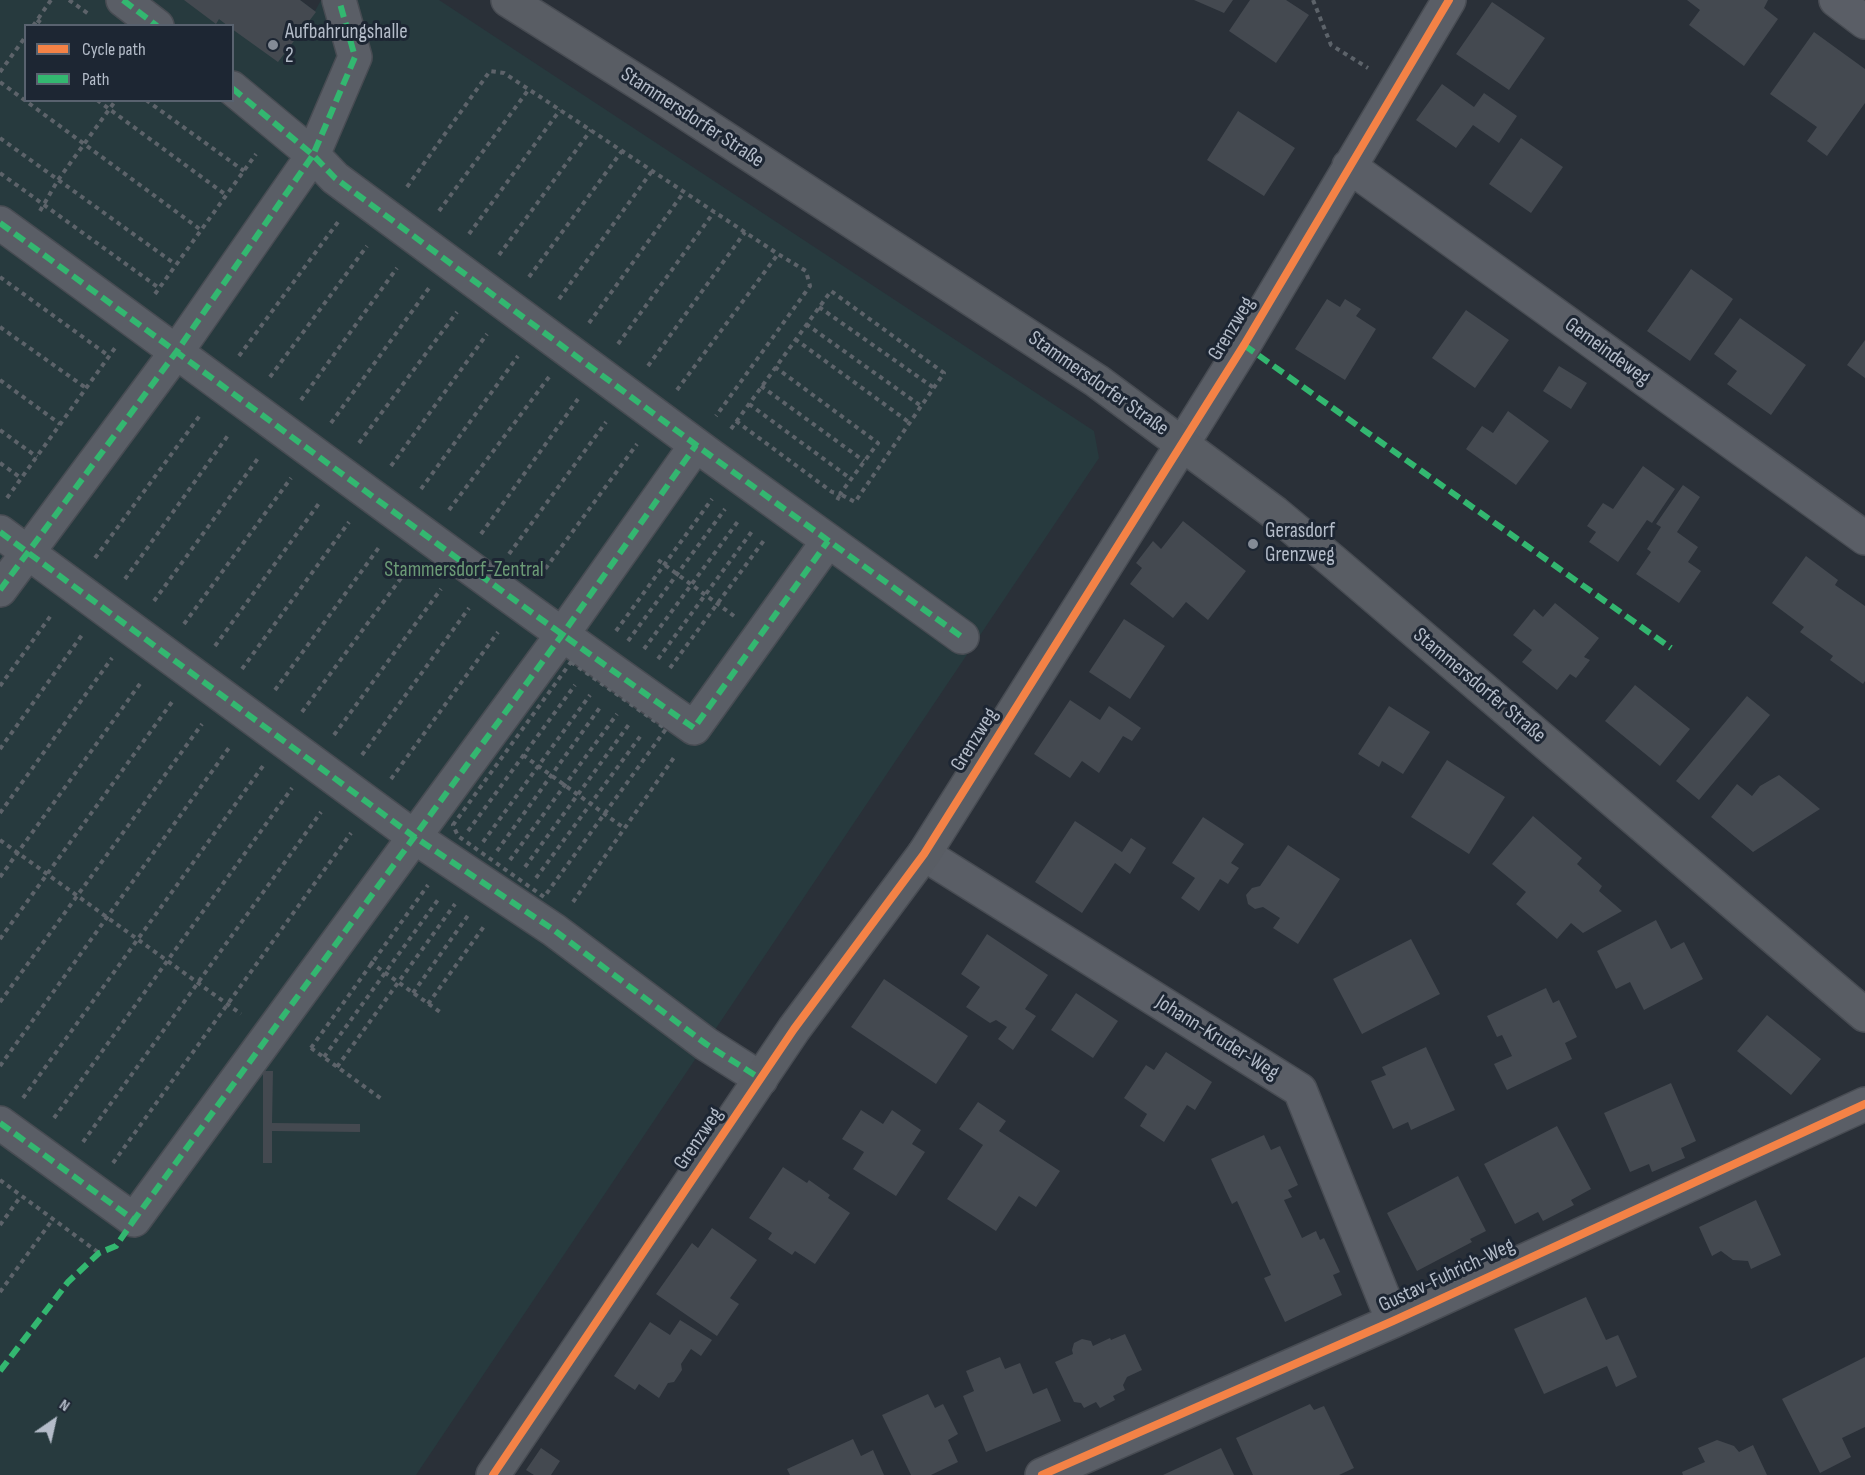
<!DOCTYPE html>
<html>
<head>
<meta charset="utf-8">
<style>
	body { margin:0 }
	#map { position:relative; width:1865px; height:1475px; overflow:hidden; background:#2a3038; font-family:"Sofia Sans Condensed",sans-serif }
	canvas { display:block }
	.legend { position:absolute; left:24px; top:24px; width:210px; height:78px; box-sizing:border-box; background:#1d2633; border:2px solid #59626f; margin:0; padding:8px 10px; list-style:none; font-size:18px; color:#b4bcc9 }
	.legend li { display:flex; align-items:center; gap:12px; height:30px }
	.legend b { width:30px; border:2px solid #59626f }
	.north { position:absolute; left:24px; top:1391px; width:60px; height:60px; -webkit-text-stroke:4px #1d2633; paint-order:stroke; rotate:34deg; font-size:16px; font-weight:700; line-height:24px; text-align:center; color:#b4bcc9 }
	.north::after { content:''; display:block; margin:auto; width:21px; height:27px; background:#b4bcc9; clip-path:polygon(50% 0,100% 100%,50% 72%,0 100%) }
</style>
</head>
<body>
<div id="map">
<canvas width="1865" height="1475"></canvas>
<ul class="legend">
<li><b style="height:8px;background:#f48246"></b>Cycle path</li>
<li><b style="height:8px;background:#33b770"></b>Path</li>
</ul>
<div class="north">N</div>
</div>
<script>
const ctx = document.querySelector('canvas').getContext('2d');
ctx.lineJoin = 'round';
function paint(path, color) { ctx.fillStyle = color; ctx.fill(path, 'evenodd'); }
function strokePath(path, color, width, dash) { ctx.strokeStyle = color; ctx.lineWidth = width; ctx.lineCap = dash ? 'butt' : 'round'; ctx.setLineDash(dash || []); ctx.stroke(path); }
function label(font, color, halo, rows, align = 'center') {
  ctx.font = font + ' "Sofia Sans Condensed",sans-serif'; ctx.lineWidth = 6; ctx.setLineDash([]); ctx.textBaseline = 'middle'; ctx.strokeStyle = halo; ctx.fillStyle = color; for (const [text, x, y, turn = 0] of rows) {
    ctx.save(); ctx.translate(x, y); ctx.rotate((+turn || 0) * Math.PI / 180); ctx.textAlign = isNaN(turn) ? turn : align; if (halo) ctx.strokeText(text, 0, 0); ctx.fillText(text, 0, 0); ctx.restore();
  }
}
const green = new Path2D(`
	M0 0H300L315 11 321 0H439L1094 431 1099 458 416 1475H0ZM26 26H232V100H26Z`);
const building = new Path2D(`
	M184 0H300L316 12 278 62 232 29V26H228L219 19 216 24Z
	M1194 0H1233L1224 13Z
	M1250 0H1286L1309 15 1276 63 1229 31Z
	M1687 0H1768L1764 8 1778 19 1744 66 1689 25 1700 10Z
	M1492 2 1545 38 1509 90 1456 54Z
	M1814 32 1865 69V103L1827 156 1807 141 1817 127 1770 94Z
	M1442 84 1474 107 1484 93 1517 116 1499 143 1473 125 1456 148 1416 120Z
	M1238 111 1295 148 1264 196 1207 160Z
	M1521 138 1563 167 1531 213 1489 184Z
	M1691 269 1733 299 1690 361 1647 331Z
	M1327 299 1340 307 1345 299 1361 309 1356 316 1376 329 1345 380 1295 349Z
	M1466 310 1509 340 1475 388 1432 358Z
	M1740 318 1806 365 1771 415 1727 384 1737 371 1714 354Z
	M1865 340V378L1847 365Z
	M1559 366 1587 383 1571 409 1543 391Z
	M1508 411 1549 441 1516 485 1466 449 1482 426 1493 433Z
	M1643 466 1675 489 1652 523 1647 520 1618 562 1589 542 1596 532 1587 526 1603 503 1613 509Z
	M1683 485 1700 497 1677 532 1698 547 1688 562 1701 571 1679 603 1636 574 1651 552 1647 549 1661 527 1656 524Z
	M1183 521 1246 571 1208 620 1186 602 1173 618 1130 584 1142 568 1136 563 1153 541 1161 549Z
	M1806 556 1838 580 1835 585 1865 606V681L1863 684 1830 660 1833 656 1800 632 1804 627 1772 603Z
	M1555 603 1599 638 1584 657 1590 660 1576 678 1570 674 1557 690 1522 662 1532 650 1513 635 1534 609 1543 617Z
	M1124 619 1165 646 1130 699 1089 672Z
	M1635 685 1690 729 1660 766 1605 721Z
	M1747 696 1770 715 1699 800 1676 781Z
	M1070 700 1100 720 1109 706 1141 728 1132 741 1123 736 1099 773 1082 761 1070 778 1034 754Z
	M1389 706 1430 732 1403 774 1382 761 1379 767 1358 754Z
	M1447 760 1505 797 1469 854 1411 817Z
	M1779 775 1820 809 1753 852 1711 817 1737 784 1752 796 1760 786Z
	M1533 816 1582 858 1577 864 1602 886 1599 891 1622 911 1583 933 1571 923 1557 939 1516 904 1526 892 1492 864Z
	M1203 817 1244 844 1231 863 1239 868 1228 884 1220 879 1199 911 1181 898 1195 878 1172 863Z
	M1075 821 1122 852 1131 838 1146 848 1130 874 1115 863 1082 913 1035 882Z
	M1288 845 1340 879 1298 944 1273 928 1280 918 1263 907 1255 909 1248 904 1246 895 1252 888 1260 886Z
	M1656 920 1671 949 1684 942 1703 979 1644 1010 1630 982 1616 989 1597 951Z
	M987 934 1048 975 1025 1009 1036 1016 1013 1050 998 1039 1007 1027 996 1020 990 1023 966 1007 980 987 961 974Z
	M1411 939 1440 994 1362 1034 1333 979Z
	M884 979 968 1036 936 1084 851 1027Z
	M1546 988 1553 1003 1559 1000 1577 1037 1565 1043 1572 1059 1507 1090 1494 1064 1512 1056 1502 1035 1497 1037 1487 1016Z
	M1076 993 1118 1021 1093 1058 1051 1030Z
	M1767 1015 1821 1059 1791 1095 1737 1051Z
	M1426 1047 1455 1110 1411 1130 1408 1122 1393 1129 1371 1081 1386 1075 1382 1067Z
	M1166 1052 1212 1082 1195 1110 1187 1105 1164 1142 1140 1126 1147 1114 1124 1098 1146 1065 1154 1070Z
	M263 1071H273L272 1123 360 1124V1132L272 1131V1163H263Z
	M1671 1083 1696 1141 1681 1148 1685 1158 1652 1172 1649 1164 1630 1172 1604 1113Z
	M978 1102 1006 1121 999 1131 1060 1171 1036 1207 1019 1196 996 1231 947 1199 983 1145 959 1129Z
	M861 1110 883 1124 892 1110 921 1130 912 1144 925 1152 896 1196 853 1169 864 1152 842 1139Z
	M1557 1126 1591 1189 1571 1200 1574 1205 1543 1221 1538 1212 1515 1224 1484 1164Z
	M1264 1135 1271 1150 1280 1146 1298 1185 1288 1190 1292 1197 1284 1200 1302 1238 1316 1231 1320 1240 1324 1238 1340 1272 1333 1275 1342 1295 1285 1322 1264 1278 1271 1275 1237 1201 1232 1204 1211 1159Z
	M783 1167 807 1183 809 1180 830 1195 828 1198 850 1213 815 1264 795 1251 792 1255 768 1239 772 1233 749 1218Z
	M1458 1176 1486 1231 1470 1239 1472 1242 1417 1271 1387 1213Z
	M1756 1200 1781 1255 1751 1269 1748 1261 1733 1260 1721 1251 1712 1256 1699 1227Z
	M712 1228 757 1260 730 1298 739 1304 717 1336 656 1294 692 1243 698 1248Z
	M1586 1297 1606 1340 1618 1335 1637 1377 1616 1387 1607 1366 1544 1394 1514 1329Z
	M680 1320 712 1340 701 1356 691 1349 681 1364 682 1370 674 1382 668 1383 659 1398 639 1384 635 1390 614 1376 650 1322 670 1335Z
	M1125 1334 1142 1370 1127 1377 1123 1385 1125 1390 1113 1396 1115 1400 1100 1408 1096 1402 1084 1408 1081 1403 1074 1402 1055 1362 1073 1354 1072 1350 1074 1343 1082 1339 1091 1341 1093 1346 1110 1338 1111 1340Z
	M1000 1357 1005 1369 1020 1363 1033 1394 1047 1388 1061 1421 986 1452 963 1396 974 1391 966 1371Z
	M1865 1357V1427L1842 1438 1851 1457 1820 1473 1782 1399Z
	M928 1394 935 1408 943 1404 958 1434 948 1440 958 1462 931 1475H911L882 1415Z
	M1310 1404 1314 1410 1324 1406 1354 1468 1339 1475H1253L1236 1438Z
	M853 1439 861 1456 873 1450 884 1475H790L787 1469Z
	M1717 1440 1734 1446 1739 1452 1753 1445 1767 1475H1683L1682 1472 1705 1462 1698 1448Z
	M541 1448 560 1461 551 1475H534L526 1470Z
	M1221 1448 1234 1475H1163Z`);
const path = new Path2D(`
	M69 0 90 15
	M1313 0 1331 45 1368 68
	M37 20 45 26
	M33 26 51 0
	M0 72 26 36
	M0 82 201 230
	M97 100 226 195
	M146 100 244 171
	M0 138 175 264
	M0 173 159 288
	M407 187 490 71 504 73 778 254 806 271 810 286 716 416
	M40 211 58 180 116 100
	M439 211 529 89
	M469 234 560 110
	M499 255 591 130
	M0 277 109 356
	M529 277 622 151
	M155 294 256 154
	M559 299 652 171
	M819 307 934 388
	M589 323 684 192
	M806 324 921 406
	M0 327 86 388
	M795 339 910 423
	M618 344 714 212
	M239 356 338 222
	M648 366 745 232
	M270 377 367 246
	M0 380 60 424
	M761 386 864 461
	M677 390 778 254
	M301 400 397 268
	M749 404 851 479
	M736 421 832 492 840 494 878 443 775 367
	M331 423 429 288
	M731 429 831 291 944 373 855 502 840 494 836 503
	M0 430 37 457
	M359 443 457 312
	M0 463 21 478
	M391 466 487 334
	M421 489 518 356
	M7 498 115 348
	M449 510 549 377
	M481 534 578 399
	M509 554 606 422
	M95 558 201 414
	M658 560 734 616
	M540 576 637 444
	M125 579 229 434
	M154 601 259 457
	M184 624 291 478
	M616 631 712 499
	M628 641 725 509
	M215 646 320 502
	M644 649 739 520
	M658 659 753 530
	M571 662 666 729 544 897 458 836 453 825Z
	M670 668 765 539
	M242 669 349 522
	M0 686 52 614
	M275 690 380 546
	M302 712 410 566
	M334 735 441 589
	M0 749 82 635
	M362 755 469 608
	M523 755 624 828
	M391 779 498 632
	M0 813 112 658
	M468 831 575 685
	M0 840 241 1014
	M483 842 590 695
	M497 851 601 706
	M510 860 617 714
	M525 867 630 723
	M0 877 142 681
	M536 878 642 734
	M573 902 675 756
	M0 939 172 702
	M370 962 440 1012
	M413 993 469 914
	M0 1002 202 724
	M428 1004 485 925
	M311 1048 428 885
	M311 1048 383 1100
	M324 1057 440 897
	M0 1066 231 745
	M337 1067 455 904
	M23 1098 263 766
	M54 1118 292 788
	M83 1142 321 812
	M113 1163 351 833
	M0 1180 99 1253
	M0 1225 21 1196
	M0 1292 53 1219`);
const street = new Path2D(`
	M123 0 157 26
	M1836 0 1865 22
	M232 88 313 155 335 178 711 456 962 637
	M1349 166 1865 538
	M0 223C232 391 460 564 694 728L828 541
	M1183 443 1244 345 1449 0
	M0 532 413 836 554 930 706 1044 761 1079
	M0 590 177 351 313 155 355 57 339 0
	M924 854 1300 1090 1393 1321
	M0 1123 134 1220 562 635 696 445
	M1042 1475 1393 1321 1865 1104`);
const secondary = new Path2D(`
	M508 0 663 98 1097 381 1275 513 1334 562 1865 1015
	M493 1475 794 1029 924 854 1183 443`);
const quiet = new Path2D(`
	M123 0 157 26
	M232 88 313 155 335 178 711 456 962 637
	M0 223C232 391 460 564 694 728L828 541
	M1244 345 1671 648
	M0 532 413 836 554 930 706 1044 761 1079
	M0 590 177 351 313 155 355 57 339 0
	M0 1123 134 1220 562 635 696 445
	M0 1371 68 1282 99 1253 116 1246 134 1220`);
const cycleway = new Path2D(`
	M493 1475 794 1029 924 854 1244 345 1449 0
	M1042 1475 1393 1321 1865 1104`);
const markers = [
	[273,45,6,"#848b96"],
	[1253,544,6,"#848b96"]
];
const poiNames = [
	["Aufbahrungshalle",285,33],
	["2",285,57],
	["Gerasdorf",1265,532],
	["Grenzweg",1265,556]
];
const streetNames = [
	["Stammersdorfer Straße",692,118,33],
	["Grenzweg",1232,329,-59],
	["Gemeindeweg",1607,352,36],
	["Stammersdorfer Straße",1098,384,35],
	["Stammersdorfer Straße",1479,686,40],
	["Grenzweg",975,740,-58],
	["Johann-Kruder-Weg",1217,1038,32],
	["Grenzweg",699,1139,-56],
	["Gustav-Fuhrich-Weg",1447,1276,-25]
];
const parkNames = [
	["Stammersdorf-Zentral",464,571]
];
paint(green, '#273a3e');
paint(building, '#444950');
strokePath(street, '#484c53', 36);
strokePath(secondary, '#484c53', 36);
strokePath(path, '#5d636a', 4, [4.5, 4.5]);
strokePath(street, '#5a5e66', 33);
strokePath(secondary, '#595d64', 33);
strokePath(quiet, '#33b770', 6, [12, 6]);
strokePath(cycleway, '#f48246', 8);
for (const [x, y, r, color] of markers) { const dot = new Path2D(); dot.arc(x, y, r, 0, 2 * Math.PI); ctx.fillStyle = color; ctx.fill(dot); strokePath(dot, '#1d2633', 2); }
label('21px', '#b4bcc9', '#1d2633', poiNames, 'left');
label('21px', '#b4bcc9', '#1d2633', streetNames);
label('21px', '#6b9a76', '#1d2633', parkNames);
</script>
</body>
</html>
